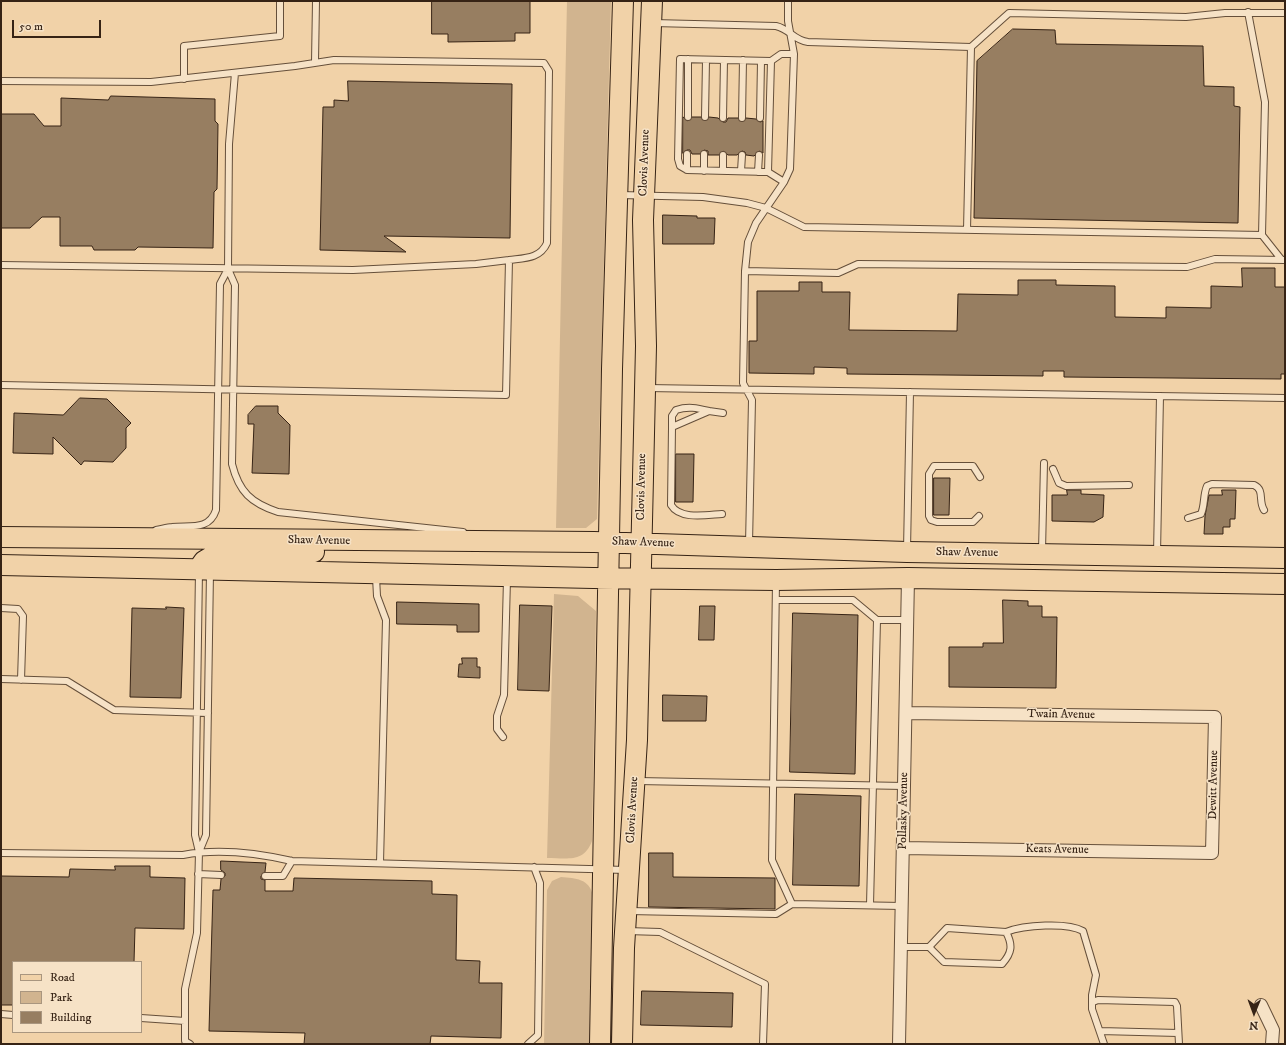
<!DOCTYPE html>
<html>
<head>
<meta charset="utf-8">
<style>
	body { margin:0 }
	#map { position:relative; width:1286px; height:1045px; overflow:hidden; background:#f1d2a8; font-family:"IM FELL DW Pica",serif }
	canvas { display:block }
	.frame { position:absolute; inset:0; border:2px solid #362315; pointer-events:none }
	.legend { position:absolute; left:12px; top:961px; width:130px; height:72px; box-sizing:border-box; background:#f6e2c6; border:1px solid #a9967f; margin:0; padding:5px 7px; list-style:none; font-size:12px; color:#362315 }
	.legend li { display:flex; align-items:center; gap:8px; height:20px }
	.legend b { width:20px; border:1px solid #a9967f }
	.north { position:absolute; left:1234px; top:993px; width:40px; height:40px; -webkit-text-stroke:3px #f6e2c6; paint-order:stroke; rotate:181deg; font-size:11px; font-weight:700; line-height:16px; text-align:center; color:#362315 }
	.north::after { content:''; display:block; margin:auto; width:14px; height:18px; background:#362315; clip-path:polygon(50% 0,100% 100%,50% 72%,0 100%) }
	.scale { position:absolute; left:12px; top:20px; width:89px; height:18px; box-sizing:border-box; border:2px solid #362315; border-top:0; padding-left:5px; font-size:12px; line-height:14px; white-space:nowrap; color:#362315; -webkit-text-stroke:3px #f6e2c6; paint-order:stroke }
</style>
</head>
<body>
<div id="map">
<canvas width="1286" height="1045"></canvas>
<div class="frame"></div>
<ul class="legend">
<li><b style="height:5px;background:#f1d2a8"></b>Road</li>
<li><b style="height:11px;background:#d1b48f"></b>Park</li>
<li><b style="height:11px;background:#977e61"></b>Building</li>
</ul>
<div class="north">N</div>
<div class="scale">50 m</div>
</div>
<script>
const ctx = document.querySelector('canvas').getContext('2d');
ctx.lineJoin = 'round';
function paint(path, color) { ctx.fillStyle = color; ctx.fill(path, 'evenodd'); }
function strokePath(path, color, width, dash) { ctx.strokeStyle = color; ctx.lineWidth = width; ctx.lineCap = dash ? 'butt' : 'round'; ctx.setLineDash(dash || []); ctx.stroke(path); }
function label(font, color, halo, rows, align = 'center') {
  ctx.font = font + ' "IM FELL DW Pica",serif'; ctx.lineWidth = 3; ctx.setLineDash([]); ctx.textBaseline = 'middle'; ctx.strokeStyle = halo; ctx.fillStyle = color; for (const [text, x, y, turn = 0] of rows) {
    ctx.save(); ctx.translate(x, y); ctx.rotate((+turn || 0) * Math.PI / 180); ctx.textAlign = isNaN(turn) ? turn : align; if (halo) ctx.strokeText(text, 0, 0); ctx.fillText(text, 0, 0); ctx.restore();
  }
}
const green = new Path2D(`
	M567 1H611L597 519 586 528H556Z
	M554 594 578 596 596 611 592 841C584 863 567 858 547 858Z
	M561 877C576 878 589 879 593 895L590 1044H544L547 890 552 881Z`);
const building = new Path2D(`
	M432 1H530V33H515V41L448 42V34H432Z
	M1013 29 1055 30 1056 44 1203 46 1204 86 1234 87V106L1240 107 1238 223 974 218 977 61Z
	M348 81 512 84 510 238 384 236 406 252 320 250 323 107H334V100L348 101Z
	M111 96 215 99V121L218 124 217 189 214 192 213 248 138 247 135 250H94L92 246H60V217H42L30 228H1V114H34L44 126H61V98L108 100Z
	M683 117 688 121 692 117H701L705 121 709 117 718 118 723 122H726L728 118H738L742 122 746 118 756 119 760 122 763 121V153L759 151 754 156 746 155 745 152 742 151 737 155H728L723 151 719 155H708V151L704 150 700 154H692L690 150H687L683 153Z
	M663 215 697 216V218H715L714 244H663Z
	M1242 268H1275V287H1285V374H1281V379L1064 377V371H1043V376L847 374V368L814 367V374L749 373V341H757V291H799V282H822V292H850L849 330 957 331 958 294 1018 295V280H1056V285L1115 286V317L1166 318V307L1211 308V286L1242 287Z
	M80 398 107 399 131 423 126 428V448L113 462 84 461 81 465 53 437V454L13 453 14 413 63 415Z
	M256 406H278V413L290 425 289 474 252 473 254 424H248V415Z
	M676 454H694L693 502H676Z
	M934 478H950L949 515H934Z
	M1067 490H1081V494L1104 495 1103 517 1094 522 1052 521V495H1067Z
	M1222 490H1236L1235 519H1230V527H1223V534H1204L1205 516 1209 495H1222Z
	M1003 600 1028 601V606H1042V617H1057L1056 688 949 687V647H983V643H1003Z
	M397 602 479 604V632H457V625L397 624Z
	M520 605 552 606 549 691 518 690Z
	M700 606H715L714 640H699Z
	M166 607 184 608 181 698 130 697 132 608 166 609Z
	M793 613 858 615 855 774 790 772Z
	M462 658H477V667H480V678L458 677 459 664H462Z
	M663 695 707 696 706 721H663Z
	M795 794 861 796 859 886 793 885Z
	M649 853H673V877L775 878V909L649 907Z
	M221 861 266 863 265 872 261 876V879L265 880V891H293L294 878 432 881V894L457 895 456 960 480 961 479 983H502L501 1038 431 1036 430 1044H304L305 1033 209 1031 213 890H220L221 879 225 876V873L221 870Z
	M115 866H150V877L185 878 184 929 135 928 134 962H13V1005H1V876L69 877 70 869 115 870Z
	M642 991 733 993 732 1027 641 1025Z`);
const lane = new Path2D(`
	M653 23 776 26C790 29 793 40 808 42L971 47
	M315 62 316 1
	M184 79V46L280 36V1
	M1 81 151 82 295 66 334 60 544 63 549 71 547 243C540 259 524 258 509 260
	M688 117V59
	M705 117 706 60
	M723 118 724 60
	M742 118 743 60
	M760 118 761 61
	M687 170V154
	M704 171V154
	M723 171V155
	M741 171 742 155
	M758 172 759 155
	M768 172 771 61
	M784 182 768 172 687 170 680 166 678 159 680 59 771 61 781 54H794
	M620 195 703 197 747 203 766 208 804 227 1262 235 1265 102 1248 12
	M967 230 971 47 1009 13 1186 17 1225 13H1285
	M1262 235 1281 259
	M1 265 353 270 476 264 509 260 506 395 1 385
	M228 269 235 285 232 464C239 492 251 503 278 512L463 532
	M745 271 838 273 858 264 1187 267 1215 259 1285 260
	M647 388 1285 398
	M672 427V416L676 410C688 406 697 408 709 411
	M1053 469 1059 483 1066 486 1129 485
	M722 514C706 515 680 520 671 505L672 427 709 411 723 413
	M979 516 973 522H937L931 520 929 516V474L934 466H973L980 477
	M1188 518 1201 514C1205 505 1203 495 1207 486L1212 484 1254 485C1265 490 1258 501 1264 510
	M156 530C162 529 167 527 172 527 190 525 209 531 216 510L220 284 228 269 229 144 235 73
	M749 544 752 400 743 383 745 271 748 242 756 223 784 182 790 169 794 54 788 21V1
	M907 550 910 392
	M1042 551 1044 463
	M1157 554 1160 396
	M199 571 195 835 199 852 206 835 210 572
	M376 577 377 596 386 620 380 863
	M776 582 772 860 792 904 902 906
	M776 600H853L877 620H907
	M1 608 18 609 23 616 21 680
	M1 679 67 681 114 710 208 713
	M503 737 497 729V716L504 695 507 579
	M638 781 904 786
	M1 853 183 855C219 848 257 853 292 861L626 870
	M198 874 221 875
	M265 876H283L292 861
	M870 905 877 620
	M629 911 776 914 792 904
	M627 931 660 932 765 984 763 1044
	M1006 932C1024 925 1067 922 1083 931L1096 975 1092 995V1009L1104 1044
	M901 947H929L944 962 1002 964C1012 953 1013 945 1006 932L947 928 929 947
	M1093 1002 1098 1000 1175 1002 1177 1006 1179 1044
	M1 1014 13 1015
	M141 1018 185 1021V1041L190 1044
	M185 1021V989L197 933 199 852
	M1100 1031 1178 1033
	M528 1044 538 1035 540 883 534 867`);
const street = new Path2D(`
	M903 848 1212 853 1215 717 906 713
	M1261 1005 1273 1030 1272 1044
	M899 1044 908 578`);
const primary = new Path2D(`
	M1 537 594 542 907 552 1285 558
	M1 565 593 578 776 580 908 578 1285 584
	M199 568 204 561 214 555 305 554 314 552
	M600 1044 612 369 623 1
	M622 1044 624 948 637 740 646 346 643 220 652 1`);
const streetNames = [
	["Clovis Avenue",645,163,-88],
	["Clovis Avenue",642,487,-89],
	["Shaw Avenue",319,541,1],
	["Shaw Avenue",643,543,2],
	["Shaw Avenue",967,553,1],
	["Twain Avenue",1061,715,1],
	["Dewitt Avenue",1214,785,-89],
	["Clovis Avenue",633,810,-87],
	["Pollasky Avenue",904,811,-89],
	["Keats Avenue",1057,850,1]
];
paint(green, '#d1b48f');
paint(building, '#977e61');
strokePath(building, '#362315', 1);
strokePath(lane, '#654f3a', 8);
strokePath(street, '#654f3a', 14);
strokePath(primary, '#362315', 22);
strokePath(lane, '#f6e2c6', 6);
strokePath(street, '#f6e2c6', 12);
strokePath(primary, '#f1d2a8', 20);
label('12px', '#362315', '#f6e2c6', streetNames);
</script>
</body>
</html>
